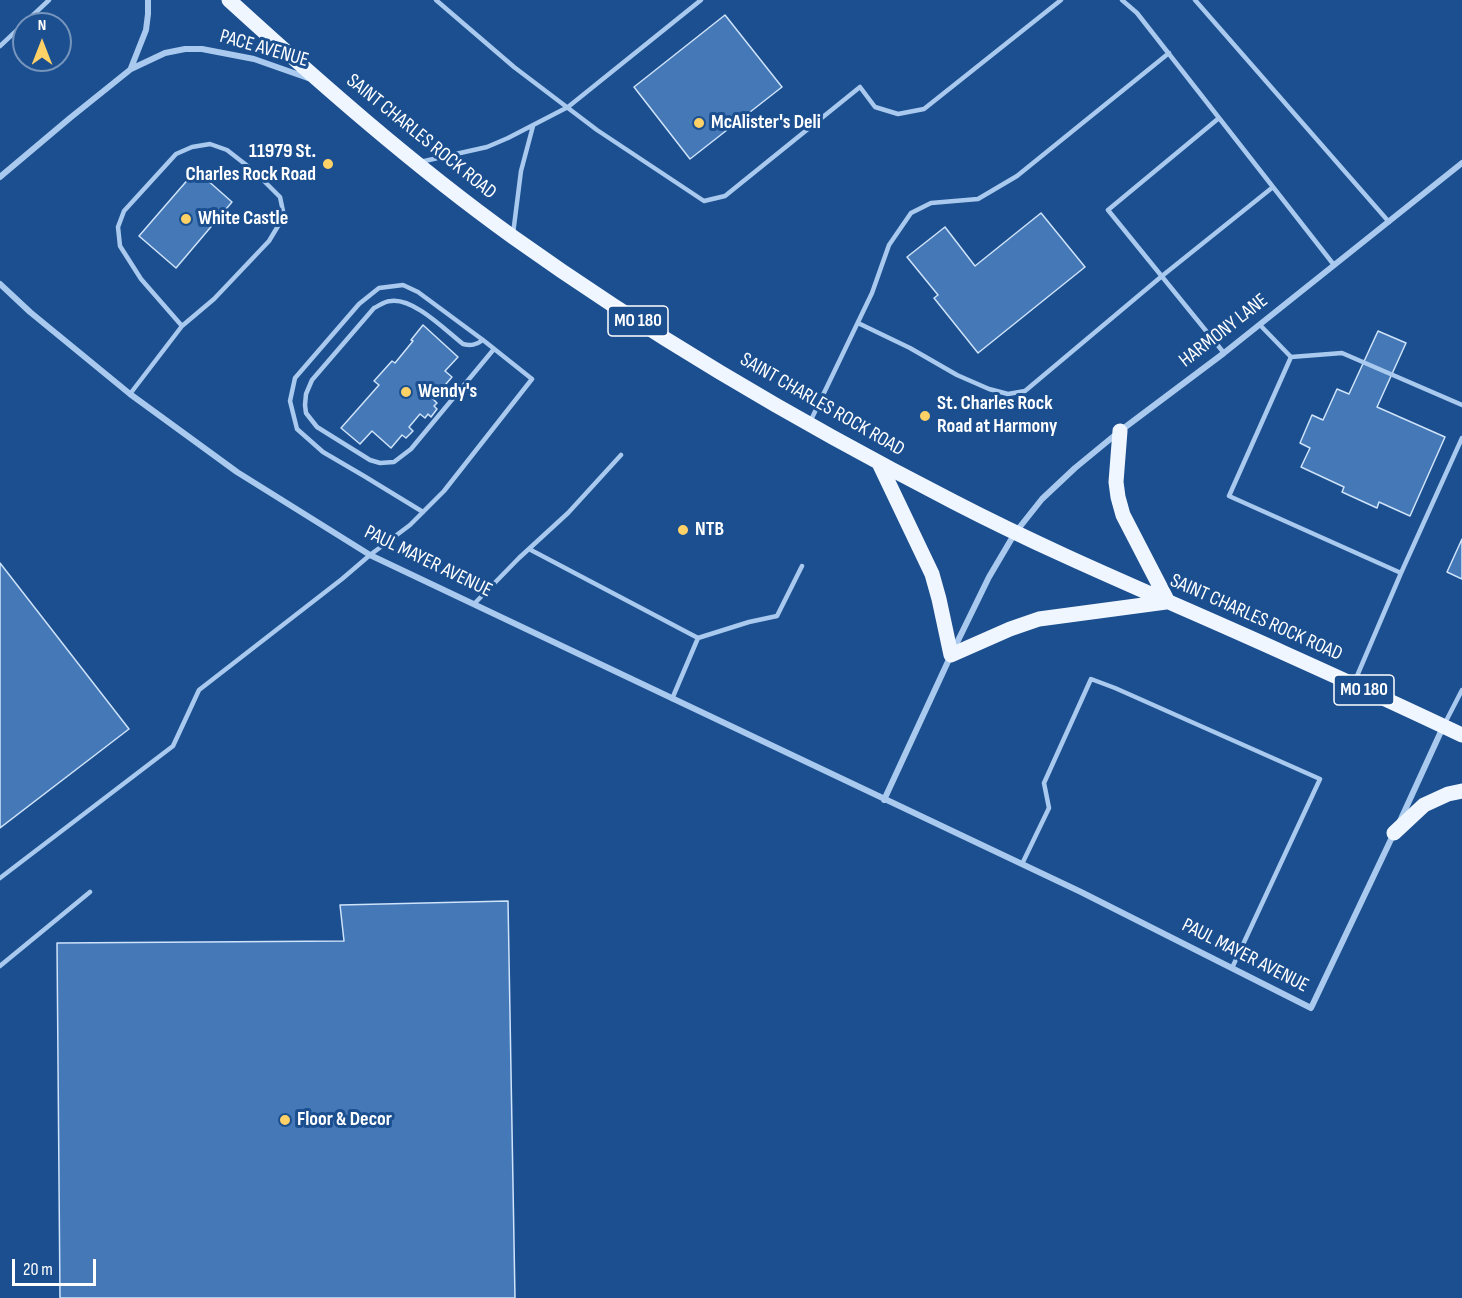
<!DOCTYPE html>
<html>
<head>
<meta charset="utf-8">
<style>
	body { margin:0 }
	#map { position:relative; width:1462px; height:1298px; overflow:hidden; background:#1b4f8f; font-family:"Sofia Sans Condensed",sans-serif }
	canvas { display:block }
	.north { position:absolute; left:12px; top:12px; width:60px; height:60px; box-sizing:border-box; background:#1b4f8f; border:2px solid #7695bc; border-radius:50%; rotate:0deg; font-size:16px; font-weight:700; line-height:24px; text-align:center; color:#fff }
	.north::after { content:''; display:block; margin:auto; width:21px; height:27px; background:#ffd166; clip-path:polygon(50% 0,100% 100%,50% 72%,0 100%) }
	.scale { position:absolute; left:12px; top:1259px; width:84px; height:27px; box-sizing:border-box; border:3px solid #fff; border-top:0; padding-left:8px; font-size:18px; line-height:21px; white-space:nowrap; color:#fff; -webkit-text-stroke:4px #1b4f8f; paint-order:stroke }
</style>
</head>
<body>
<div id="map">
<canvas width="1462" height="1298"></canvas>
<div class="north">N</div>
<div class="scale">20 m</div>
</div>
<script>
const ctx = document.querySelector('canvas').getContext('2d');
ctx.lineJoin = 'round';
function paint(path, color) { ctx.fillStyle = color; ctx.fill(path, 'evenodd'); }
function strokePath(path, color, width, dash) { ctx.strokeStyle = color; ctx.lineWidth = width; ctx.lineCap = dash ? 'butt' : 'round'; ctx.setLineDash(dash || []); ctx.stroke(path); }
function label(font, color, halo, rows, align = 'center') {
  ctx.font = font + ' "Sofia Sans Condensed",sans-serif'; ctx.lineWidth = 6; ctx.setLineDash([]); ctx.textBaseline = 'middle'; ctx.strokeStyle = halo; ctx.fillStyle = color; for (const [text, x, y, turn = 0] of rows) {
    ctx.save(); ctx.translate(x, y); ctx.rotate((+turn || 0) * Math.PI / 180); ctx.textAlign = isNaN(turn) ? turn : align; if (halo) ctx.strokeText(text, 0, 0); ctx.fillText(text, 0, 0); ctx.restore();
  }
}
const building = new Path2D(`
	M725 15 782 87 690 159 634 87Z
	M197 169 207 177 206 179 232 202 176 268 139 236Z
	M1041 213 1085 267 978 353 934 298 938 295 907 257 945 227 975 266Z
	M423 325 458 357 445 371 452 377 433 399 437 403 434 406 437 409 431 417 428 414 425 418 420 414 409 427 413 431 406 438 402 435 391 448 372 431 360 444 341 428 379 385 374 381 392 361 395 363 413 341 411 340Z
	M1378 331 1406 343 1377 407 1445 437 1410 516 1379 502 1377 508 1342 492 1344 487 1301 467 1310 448 1300 443 1312 415 1323 420 1337 389 1349 394Z
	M1462 539V579L1447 572Z
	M0 563 129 729 0 828Z
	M508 901 515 1298H60L57 943 344 941 340 905Z`);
const lane = new Path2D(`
	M436 0 514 67 597 130 704 201 725 196 860 87 875 107 898 114 924 109 1061 0
	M1122 0 1137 13 1334 265
	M1195 0 1389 222
	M0 46 49 0
	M1219 118 1108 210 1224 353
	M420 162 487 147 508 138 568 107 701 0
	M513 234 521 171 533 126
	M858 323 910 348 957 375 989 389 1008 394 1025 391 1162 276 1273 187
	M1260 325 1291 357 1229 496 1401 573 1354 683
	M483 340C476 345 471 346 463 344 445 330 414 298 391 301 385 301 380 305 374 308L312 380 306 394 305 405 306 413 317 427 370 460 380 463 394 462 411 449 494 349
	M1291 357 1342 353 1462 405
	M130 394 182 326 214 299 269 241 284 216 280 197 254 171 227 150 210 144 192 147 176 154 124 211 118 227 120 246 141 279 182 326
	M810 422 872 293 889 245 911 213 931 203 978 199 1017 176 1169 53
	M529 549 698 638
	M1401 573 1462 438
	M474 604 519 558 568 513 621 455
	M672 699 698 638 749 622 777 616 802 566
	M1445 723 1462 690
	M1022 864 1049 808 1044 783 1091 679 1115 688 1320 779 1232 968
	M0 878 173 746 199 690 342 579 370 555 410 525 444 491 532 379 483 340 418 292 403 285 379 288 359 304 295 378 290 401 297 429 323 452 364 476 423 512
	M0 966 90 892`);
const street = new Path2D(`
	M131 68 146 30 148 14V0
	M0 177 70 118 131 69 165 53 185 49H202L254 59 308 78
	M0 284 30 312 130 394 237 472 370 555 1081 892 1311 1008 1394 833
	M884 800 951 655 989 577 1015 533 1042 499 1075 468 1120 431 1224 353 1462 163
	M1400 821 1443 727`);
const primary = new Path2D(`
	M229 0C320 83 413 165 513 237 653 337 802 424 954 502 1062 558 1174 603 1284 653 1344 680 1403 707 1462 735
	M1120 431 1116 482 1118 497 1123 515 1168 602
	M879 463 932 574 939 599 951 655 1010 629 1039 619 1166 602
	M1394 833 1424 805 1448 794 1462 791`);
const markers = [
	[699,123,6,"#ffd166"],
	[328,164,6,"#ffd166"],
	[186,219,6,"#ffd166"],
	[406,392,6,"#ffd166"],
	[925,416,6,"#ffd166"],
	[683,530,6,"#ffd166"],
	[285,1120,6,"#ffd166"]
];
const shields = [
	[638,321,60],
	[1364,690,60]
];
const shieldNames = [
	["MO 180",638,321],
	["MO 180",1364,690]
];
const streetNames = [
	["PACE AVENUE",264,49,16],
	["SAINT CHARLES ROCK ROAD",421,137,39],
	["HARMONY LANE",1224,331,-38],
	["SAINT CHARLES ROCK ROAD",822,405,30],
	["PAUL MAYER AVENUE",428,562,26],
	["SAINT CHARLES ROCK ROAD",1256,618,24],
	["PAUL MAYER AVENUE",1245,956,27]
];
const poiNames = [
	["McAlister's Deli",711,123],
	["11979 St.",316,152,"right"],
	["Charles Rock Road",316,175,"right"],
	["White Castle",198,219],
	["Wendy's",418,392],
	["St. Charles Rock",937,404],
	["Road at Harmony",937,427],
	["NTB",695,530],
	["Floor & Decor",297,1120]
];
paint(building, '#4478b7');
strokePath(building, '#cfe3fa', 1.5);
strokePath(lane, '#a9c9ee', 4.5);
strokePath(street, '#a9c9ee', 6);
strokePath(primary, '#f0f6ff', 15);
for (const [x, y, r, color] of markers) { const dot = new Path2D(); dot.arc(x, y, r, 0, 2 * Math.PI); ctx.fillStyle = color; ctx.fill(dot); strokePath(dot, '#1b4f8f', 2); }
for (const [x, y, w] of shields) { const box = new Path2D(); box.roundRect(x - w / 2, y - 15, w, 30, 4.5); ctx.fillStyle = '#1b4f8f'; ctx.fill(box); strokePath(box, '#fff', 1.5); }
label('bold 18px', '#fff', null, shieldNames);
label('20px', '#fff', '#1b4f8f', streetNames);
label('bold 20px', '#fff', '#1b4f8f', poiNames, 'left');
</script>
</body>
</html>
